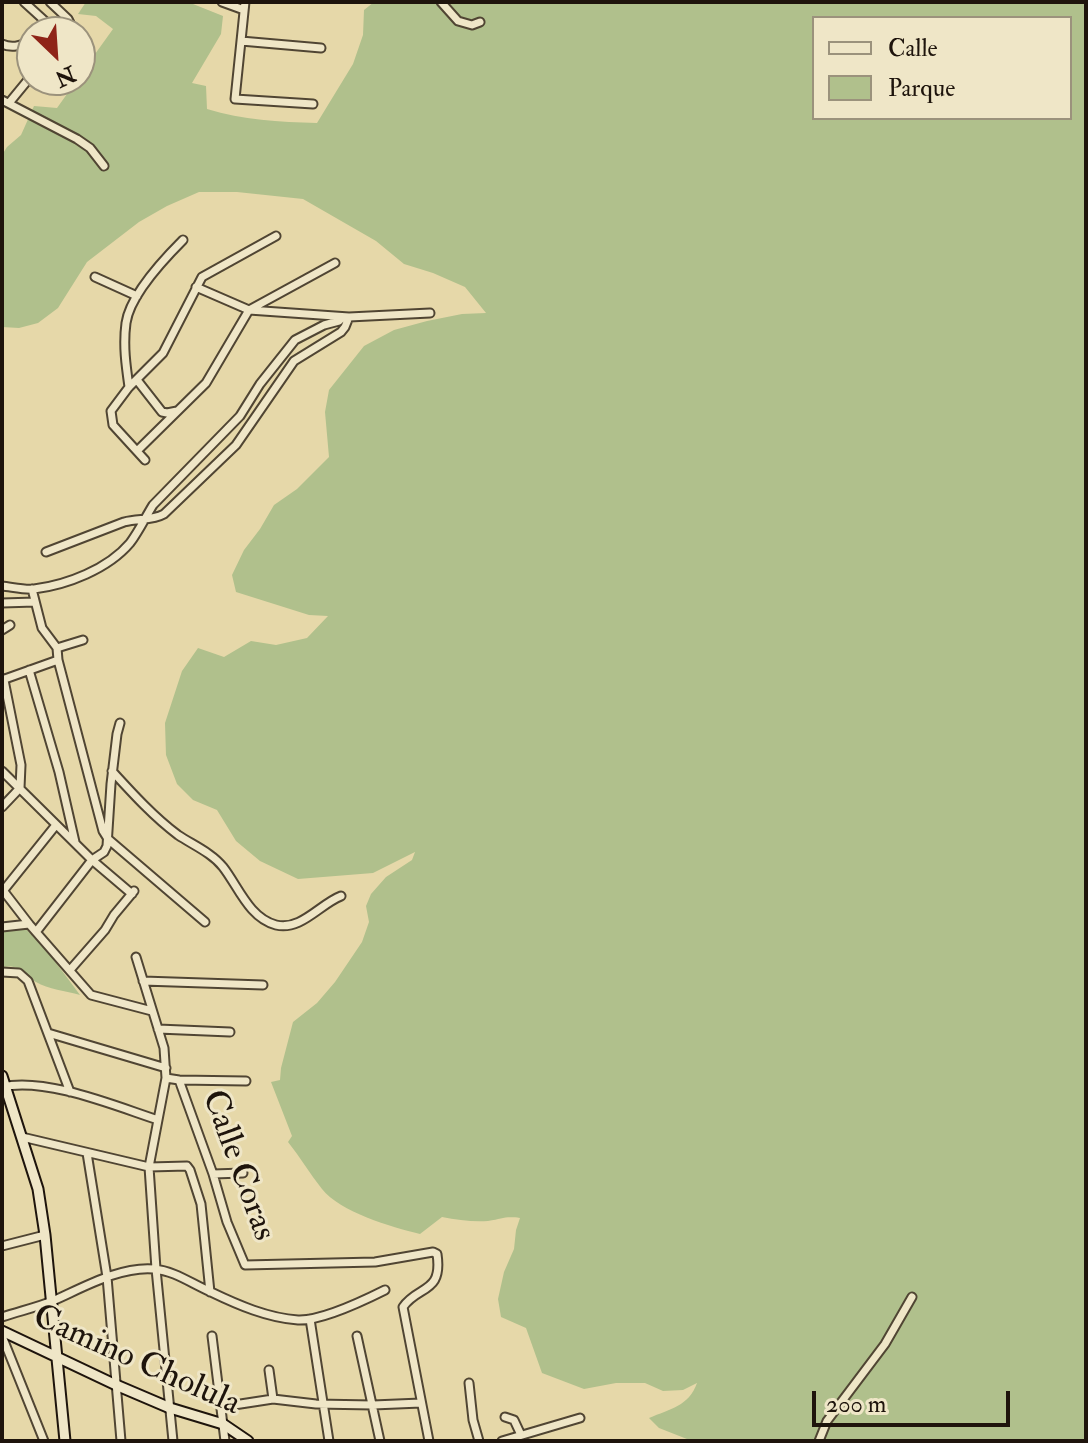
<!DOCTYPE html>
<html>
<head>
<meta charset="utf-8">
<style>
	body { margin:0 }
	#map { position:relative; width:1088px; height:1443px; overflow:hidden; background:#e6d8a9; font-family:"IM FELL Double Pica",serif }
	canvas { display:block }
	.frame { position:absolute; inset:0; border:4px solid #1e140c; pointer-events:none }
	.legend { position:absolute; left:812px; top:16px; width:260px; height:104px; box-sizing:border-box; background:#efe6c7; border:2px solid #9b927c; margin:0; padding:10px 14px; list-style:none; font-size:24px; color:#1e140c }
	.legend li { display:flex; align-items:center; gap:16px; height:40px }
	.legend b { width:40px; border:2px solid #9b927c }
	.north { position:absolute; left:16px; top:16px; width:80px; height:80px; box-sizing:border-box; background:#efe6c7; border:2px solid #9b927c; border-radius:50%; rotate:155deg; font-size:22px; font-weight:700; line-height:32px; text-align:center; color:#1e140c }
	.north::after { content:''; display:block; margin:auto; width:28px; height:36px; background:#8f2418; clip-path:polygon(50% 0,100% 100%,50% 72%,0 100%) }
	.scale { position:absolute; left:812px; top:1391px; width:198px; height:36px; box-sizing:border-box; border:4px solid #1e140c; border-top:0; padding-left:10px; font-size:24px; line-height:28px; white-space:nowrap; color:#1e140c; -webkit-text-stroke:6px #efe6c7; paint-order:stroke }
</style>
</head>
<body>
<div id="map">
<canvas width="1088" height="1443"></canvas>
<div class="frame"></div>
<ul class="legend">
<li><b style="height:10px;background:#efe6c7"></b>Calle</li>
<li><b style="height:22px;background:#b0c08c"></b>Parque</li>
</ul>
<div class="north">N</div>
<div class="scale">200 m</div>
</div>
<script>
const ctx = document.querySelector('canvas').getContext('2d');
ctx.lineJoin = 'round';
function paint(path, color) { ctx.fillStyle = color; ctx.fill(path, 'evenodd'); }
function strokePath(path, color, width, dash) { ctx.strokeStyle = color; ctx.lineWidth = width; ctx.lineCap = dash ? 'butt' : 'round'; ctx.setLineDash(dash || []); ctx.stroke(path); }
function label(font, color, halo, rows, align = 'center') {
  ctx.font = font + ' "IM FELL Double Pica",serif'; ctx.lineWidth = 6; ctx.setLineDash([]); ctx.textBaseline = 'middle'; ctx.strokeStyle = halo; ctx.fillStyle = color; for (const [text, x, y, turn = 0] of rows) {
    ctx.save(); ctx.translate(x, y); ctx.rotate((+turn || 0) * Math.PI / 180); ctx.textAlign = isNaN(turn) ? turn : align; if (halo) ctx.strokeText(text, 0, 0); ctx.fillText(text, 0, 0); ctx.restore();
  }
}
const green = new Path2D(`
	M86 2H188L223 16 221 34 192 83 206 86 207 109C243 120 279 122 317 123L353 64 363 35 364 10 374 2H1086V1441H692L659 1428 649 1418C670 1409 689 1406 697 1383L683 1390 663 1391 645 1383H616L584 1389 542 1373 526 1328 501 1317 498 1299 504 1272 514 1249 516 1230 520 1218C504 1216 503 1219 488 1221 473 1222 457 1220 442 1217L420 1234C391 1227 340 1212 322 1189 310 1174 300 1157 288 1142L292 1136 271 1082 280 1080 281 1068 293 1022 317 1003 335 982 362 942 369 922 366 906 371 894 386 877 412 860 415 852 373 873 298 879 260 861 236 841 217 810 193 800 177 784 166 755 165 723 182 671 198 648 224 657 251 641 276 645 307 638 328 616 309 615 236 592 232 575 244 550 260 529 274 505 297 489 329 457 325 412 329 390 364 346 394 330 427 321 462 314 486 313 465 287 433 273 404 264 376 241 303 199 237 192H199L167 206 139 222 87 262 58 308 38 323 19 328 2 327V155L7 147 21 135 34 106 57 108 77 80H80V75L113 29 96 16 78 14ZM814 18H1070V118H814Z
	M26 929 45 948 80 995C66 991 48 989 36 982 21 974 23 964 2 967V931Z`);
const street = new Path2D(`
	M24 2 57 32
	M50 2 68 19 73 29 71 32
	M222 2 244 10
	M245 2 235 99 313 104
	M441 2 458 21 472 25 480 22
	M241 41 321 48
	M2 44C13 49 21 45 32 41
	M2 100 77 139 90 148 104 166
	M9 103 32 75
	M95 277 137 296
	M196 287 249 310 349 317 430 313
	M137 380 162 412 167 413 177 411
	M129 387C126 366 123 345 126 323 130 295 163 260 183 240
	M137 451 206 383 249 310 335 263
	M145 460 113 425 111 411 129 387 163 353 202 277 276 236
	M46 552 124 522C138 518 152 521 164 514L236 445 294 361 341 332 345 327 349 317
	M2 586C12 587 24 590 34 589 67 585 108 569 130 543 139 531 145 518 153 505L240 416 260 384 295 340 324 325 339 321 343 317
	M32 589 42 628 57 648 58 660 103 831 108 839 205 922
	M2 603 35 602
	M2 630 10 625
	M57 648 83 640
	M29 670 59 772 75 842
	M2 678 4 680 21 765 20 788 2 807
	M2 680 58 660
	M2 771 92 860 132 894
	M112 771C133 794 154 817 178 835 193 845 212 853 223 867 238 886 249 918 276 925 301 931 320 904 341 896
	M2 889 29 924 91 995 152 1011
	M3 891 56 825
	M2 927 29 924
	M36 932 92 860 104 852 107 846 111 784 117 734 120 723
	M136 957 164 1048 166 1078 179 1080 213 1174 227 1222 245 1265 375 1262 433 1252 437 1254C443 1294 418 1285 403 1307L429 1441
	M70 970 105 930 114 915 134 891
	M2 972 19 973 28 981 70 1092
	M143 981 263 985
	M158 1029 230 1032
	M48 1033 166 1068
	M166 1078 149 1167 156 1269 173 1441
	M179 1080 246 1081
	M2 1087C46 1077 115 1106 158 1120
	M22 1137 149 1167 187 1166 190 1170 201 1204 210 1292
	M87 1153 107 1277 121 1441
	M213 1174 243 1173
	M2 1246 45 1235
	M2 1317C20 1311 38 1307 55 1300 84 1287 121 1266 154 1269 175 1271 192 1284 211 1292 238 1305 268 1318 298 1320 321 1321 365 1300 385 1290
	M310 1319 329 1441
	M2 1336 44 1441
	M212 1336 225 1441
	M357 1336 380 1441
	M269 1370 273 1399
	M469 1383 473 1420 479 1441
	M221 1407 273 1399 316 1404 373 1405 421 1403
	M505 1417 514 1420 521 1435
	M502 1441 580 1418
	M819 1441 827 1421 885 1344 912 1297`);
const secondary = new Path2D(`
	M2 1076 38 1189 45 1235 65 1441
	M2 1331 116 1385 170 1408 223 1424 248 1441`);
const streetNames = [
	["Calle Coras",237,1166,70],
	["Camino Cholula",136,1362,24]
];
paint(green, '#b0c08c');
strokePath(street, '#504533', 11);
strokePath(secondary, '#1e140c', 13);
strokePath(street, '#efe6c7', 7);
strokePath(secondary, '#efe6c7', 9);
label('34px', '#1e140c', '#efe6c7', streetNames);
</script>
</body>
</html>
